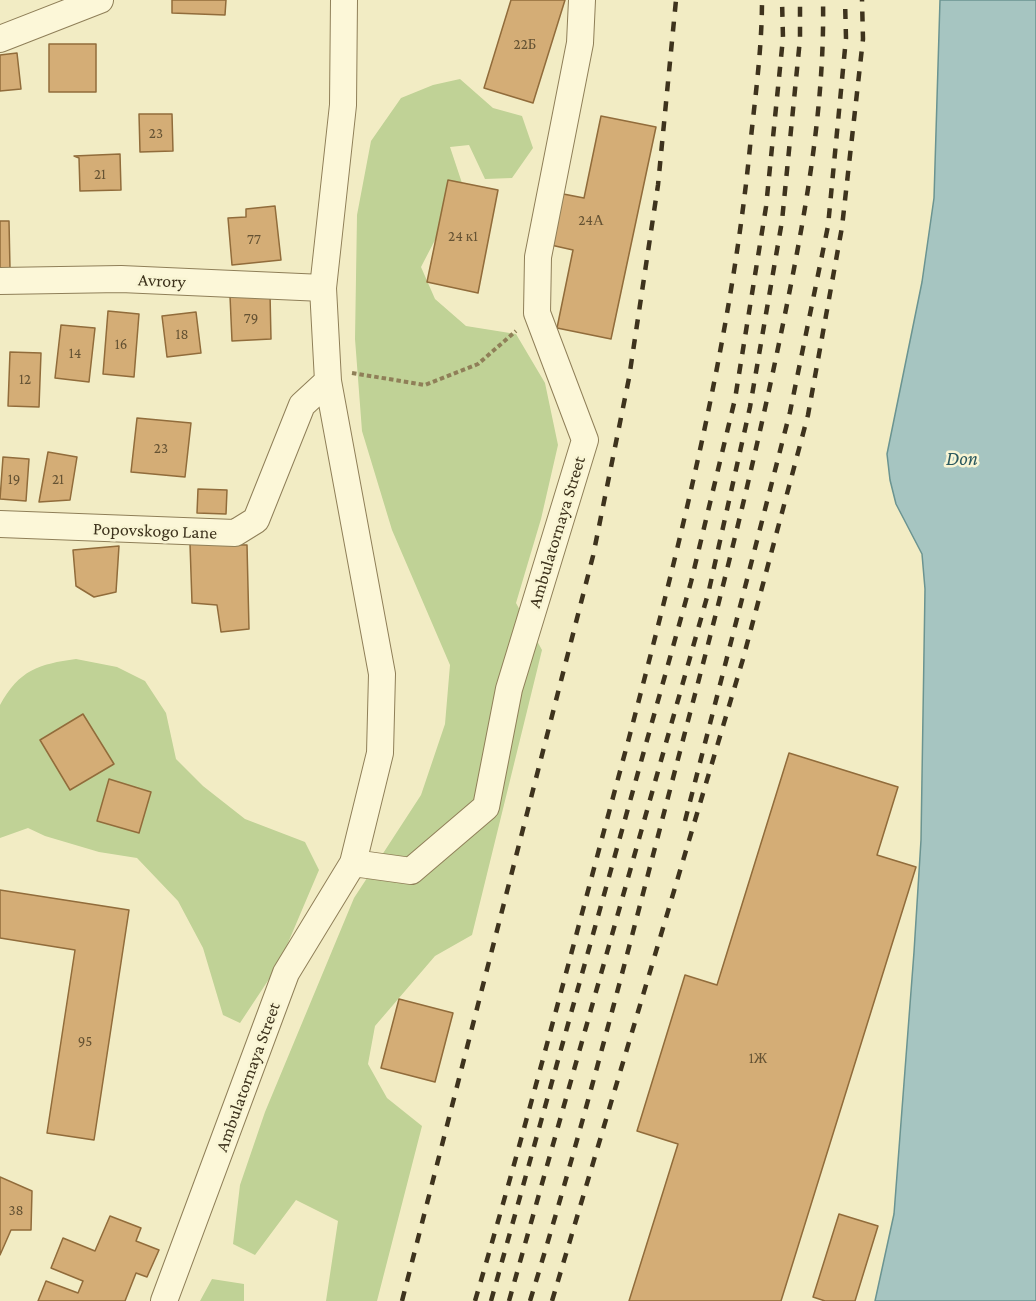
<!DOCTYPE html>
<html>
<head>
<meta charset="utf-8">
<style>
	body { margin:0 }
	canvas { display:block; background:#f2ecc4 }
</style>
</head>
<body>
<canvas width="1036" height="1301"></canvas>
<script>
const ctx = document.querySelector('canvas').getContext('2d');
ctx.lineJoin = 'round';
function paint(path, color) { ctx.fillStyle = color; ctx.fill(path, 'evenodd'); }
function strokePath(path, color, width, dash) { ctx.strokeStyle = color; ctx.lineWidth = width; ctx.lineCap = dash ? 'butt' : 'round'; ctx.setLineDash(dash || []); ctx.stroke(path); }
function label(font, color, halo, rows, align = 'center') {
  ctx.font = font + ' "Crimson Pro",serif'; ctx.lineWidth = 5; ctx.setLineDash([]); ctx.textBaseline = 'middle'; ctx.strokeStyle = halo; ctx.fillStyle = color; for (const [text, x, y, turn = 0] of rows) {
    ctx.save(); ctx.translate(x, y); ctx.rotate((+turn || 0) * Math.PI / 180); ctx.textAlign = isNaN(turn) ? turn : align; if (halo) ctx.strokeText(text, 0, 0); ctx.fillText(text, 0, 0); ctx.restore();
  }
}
const green = new Path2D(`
	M460 79 493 108 522 116 533 148 512 178 485 179 469 145 450 147 463 186 421 267 435 299 466 326 516 334 545 383 558 445 541 519 516 603 542 650 472 935 435 956 375 1026 368 1064 387 1098 422 1126 377 1301H326L338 1221 296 1200 255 1255 233 1244 240 1185 265 1112 354 898 421 795 445 724 450 665 392 530 362 431 355 339 357 215 371 141 401 98 433 85Z
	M76 659 117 667 145 681 166 713 176 759 203 786 245 819 305 842 319 870 279 964 240 1023 223 1015 203 948 178 901 137 858 99 852 45 836 28 828 0 838V705C19 670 39 664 76 659Z
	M212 1279 244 1284V1301H200Z`);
const water = new Path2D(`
	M940 0H1036V1301H875L894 1214 914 952 921 840 925 589 922 554 896 504 890 480 887 454 922 282 934 198Z`);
const building = new Path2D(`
	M172 0H226L225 15 172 13Z
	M511 0H565L533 103 484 88Z
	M49 44H96V92H49Z
	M17 53 21 89 0 91V55Z
	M139 114H172L173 151 140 152Z
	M601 116 656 127 611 339 557 328 573 250 542 243 553 192 584 198Z
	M120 154 121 190 80 191 79 158 74 156Z
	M448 180 498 190 478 293 427 282Z
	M275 206 281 260 232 265 228 218 246 217V209Z
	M0 221H9L10 269H0Z
	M270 294 271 339 232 341 230 296Z
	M108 311 139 314 134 377 103 374Z
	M196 312 201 353 167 357 162 316Z
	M61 325 95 328 89 382 55 378Z
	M10 352 41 353 39 407 8 406Z
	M137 418 191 423 185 477 131 472Z
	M48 452 77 457 70 500 39 502Z
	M3 457 29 459 26 501 0 499Z
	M198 489 227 490 226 514 197 513Z
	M190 544 247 545 249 629 221 632 217 605 192 603Z
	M119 546 116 592 94 597 76 586 73 550Z
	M83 714 114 764 70 790 40 740Z
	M789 753 898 787 877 855 916 867 781 1301H629L678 1144 637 1131 685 975 717 985Z
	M109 779 151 792 139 833 97 821Z
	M0 890 129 910 94 1140 47 1133 75 950 0 938Z
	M399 999 453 1013 435 1082 381 1068Z
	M0 1177 32 1191 31 1230H11L0 1255Z
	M839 1214 878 1226 855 1301H825L813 1297Z
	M110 1216 141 1228 136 1241 159 1250 147 1277 136 1273 125 1301H38L46 1281 78 1293 83 1281 51 1268 63 1238 95 1251Z`);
const path = new Path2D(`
	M352 373 425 385 478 364 516 331`);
const minor = new Path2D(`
	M0 39 100 0
	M0 281 121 279 323 288
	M0 524 235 533 256 520 302 405 328 381
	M353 863 411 871 486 807 509 689 585 440 537 313 538 257 580 43 582 0
	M164 1301 286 973 353 863 380 753 382 674 328 381 323 288 343 105 344 0`);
const rail = new Path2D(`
	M685 821 790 412 828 226 846 38 845 0
	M402 1301 593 556 629 378 658 185 676 0
	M475 1301C530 1114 578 926 629 738 680 543 730 348 750 147 755 98 762 49 762 0
	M491 1301 691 582 735 399 766 207 783 38 782 0
	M509 1301 709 590 750 407 782 221 800 39V0
	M530 1301C591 1102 641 899 694 698 727 573 758 447 784 319 805 216 825 106 823 0
	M552 1301 743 659 808 415 842 227 863 39 862 0`);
const numberNames = [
	["22Б",525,44],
	["23",156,133],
	["21",100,174],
	["24А",591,220],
	["24 к1",463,236],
	["77",254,239],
	["79",251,318],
	["18",182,334],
	["16",121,344],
	["14",75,353],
	["12",25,379],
	["23",161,448],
	["19",14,479],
	["21",58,479],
	["95",85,1041],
	["1Ж",758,1058],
	["38",16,1210]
];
const streetNames = [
	["Avrory",162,281,3],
	["Popovskogo Lane",155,531,2],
	["Ambulatornaya Street",557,532,-73],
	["Ambulatornaya Street",248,1077,-70]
];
const waterNames = [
	["Don",962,459]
];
paint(green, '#c0d296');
paint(water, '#a6c5c1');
strokePath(water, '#6b9491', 1.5);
paint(building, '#d4ad76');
strokePath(building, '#916c3b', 1.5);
strokePath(minor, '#8f7f58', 28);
strokePath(path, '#8f7f58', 4, [4.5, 3]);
strokePath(minor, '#fcf7d8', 26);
strokePath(rail, '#3e331d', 4.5, [10, 10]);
label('15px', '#645233', null, numberNames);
label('18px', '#3e331d', '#f9f5d4', streetNames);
label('italic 20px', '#2b595f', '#f9f5d4', waterNames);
</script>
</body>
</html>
